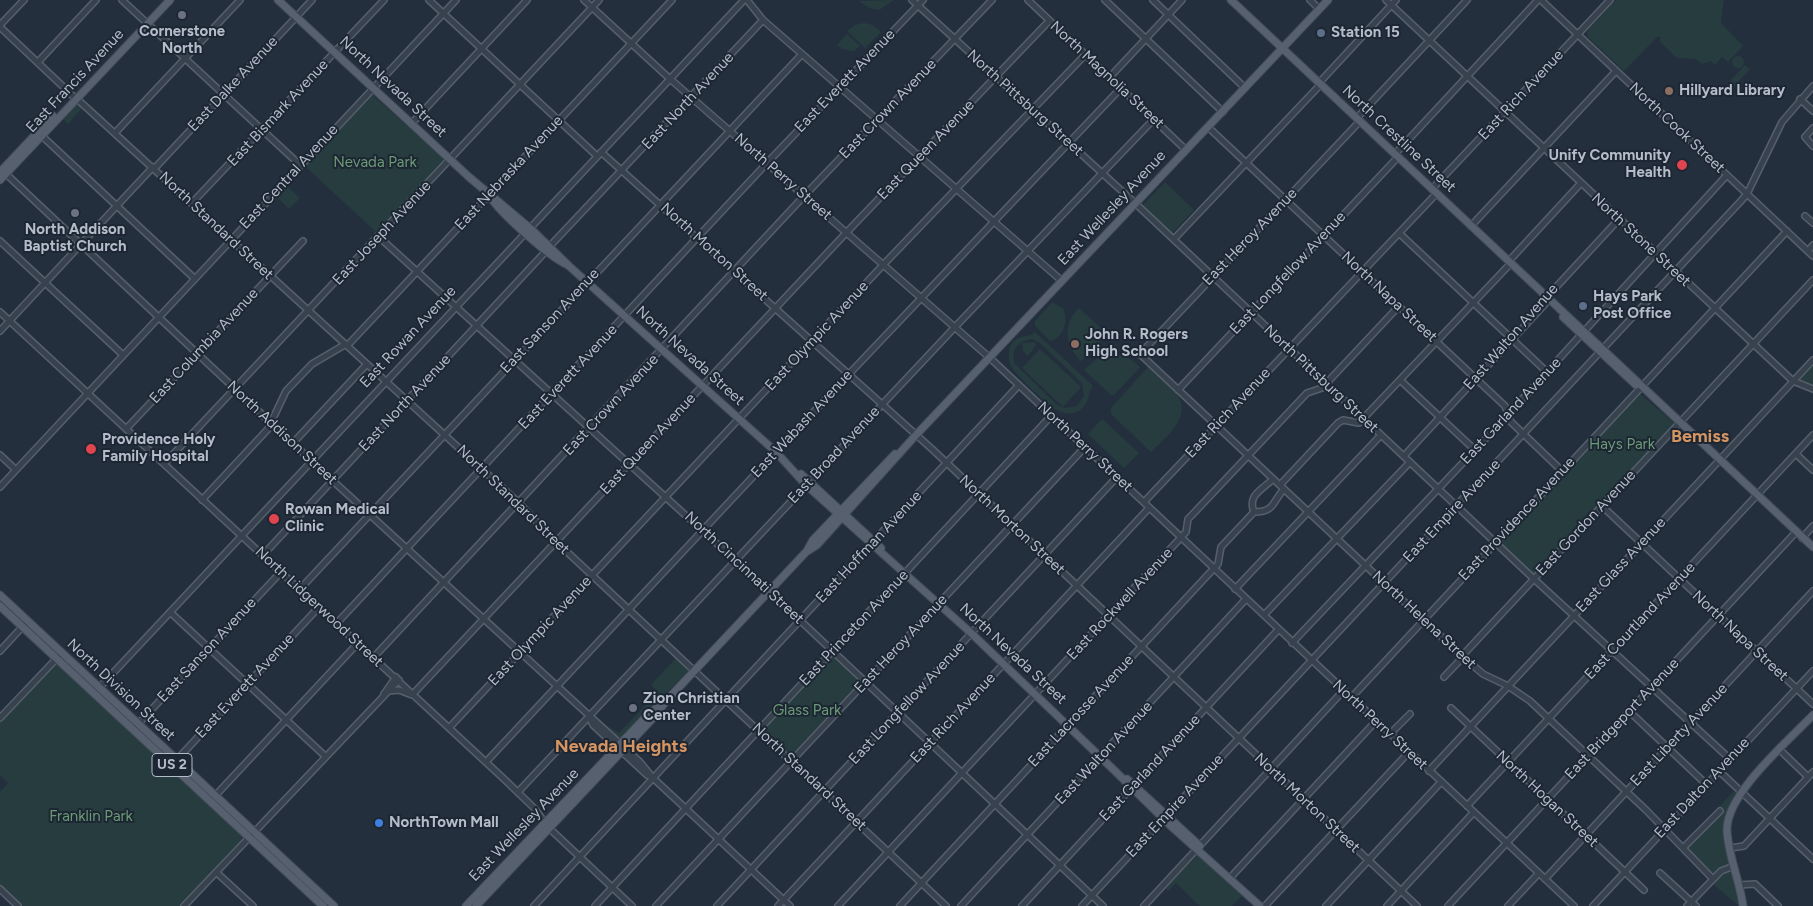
<!DOCTYPE html>
<html>
<head>
<meta charset="utf-8">
<style>
	body { margin:0 }
	canvas { display:block; background:#242f3e }
</style>
</head>
<body>
<canvas width="1813" height="906"></canvas>
<script>
const ctx = document.querySelector('canvas').getContext('2d');
ctx.lineJoin = 'round';
function paint(path, color) { ctx.fillStyle = color; ctx.fill(path, 'evenodd'); }
function strokePath(path, color, width, dash) { ctx.strokeStyle = color; ctx.lineWidth = width; ctx.lineCap = dash ? 'butt' : 'round'; ctx.setLineDash(dash || []); ctx.stroke(path); }
function label(font, color, halo, rows, align = 'center') {
  ctx.font = font + ' Figtree,sans-serif'; ctx.lineWidth = 4; ctx.setLineDash([]); ctx.textBaseline = 'middle'; ctx.strokeStyle = halo; ctx.fillStyle = color; for (const [text, x, y, turn = 0] of rows) {
    ctx.save(); ctx.translate(x, y); ctx.rotate((+turn || 0) * Math.PI / 180); ctx.textAlign = isNaN(turn) ? turn : align; if (halo) ctx.strokeText(text, 0, 0); ctx.fillText(text, 0, 0); ctx.restore();
  }
}
const green = new Path2D(`
	M894 0 879 10 869 8 859 1Z
	M1616 0H1724L1721 23 1743 46 1728 62 1722 57 1715 65 1711 61 1702 64 1696 59 1677 58 1659 41 1661 38 1658 36 1624 71 1588 37 1587 32 1590 28Z
	M864 23 873 25 881 32 865 48 847 31 855 25Z
	M847 34 860 46 854 51 842 49 837 45Z
	M1732 62a6 6 0 1 1 12 0a6 6 0 1 1-12 0Z
	M1745 65 1750 69 1727 94 1724 88Z
	M371 94 444 159 377 233 305 166Z
	M77 103 82 108 68 124 62 118Z
	M1165 182 1194 210 1172 233 1143 205Z
	M287 186 300 198 289 209 277 197Z
	M1052 302 1063 308C1069 321 1064 337 1050 341L1035 326V321Z
	M1079 308 1102 329 1103 339 1081 361C1065 345 1062 325 1079 308Z
	M1035 332 1093 386C1087 393 1090 403 1081 409 1075 414 1066 415 1059 411 1048 406 1017 376 1011 366 1008 360 1008 353 1010 347 1016 333 1028 339 1035 332ZM1032 339 1040 343 1082 383 1084 396 1077 406 1065 408 1057 405 1015 364C1010 350 1018 341 1032 339Z
	M1035 342 1036 345 1028 356 1023 351 1022 343Z
	M1040 349 1081 387 1063 407 1022 368Z
	M1115 353 1130 359 1140 367 1114 395H1111L1084 370 1099 357Z
	M1813 362V387L1799 382 1798 377Z
	M1148 367C1157 376 1170 384 1177 394 1193 417 1165 438 1151 452L1111 414V408Z
	M1639 393 1673 422V427L1535 574H1533L1500 542Z
	M1102 419 1139 453 1124 468 1088 434Z
	M831 656H834L860 683 790 756 764 732V728Z
	M677 657 688 667V671L623 737H618L601 722 619 733 658 692 651 685Z
	M57 664 242 836 241 840 180 906H21L0 887V792L8 783 0 775V723Z
	M1734 791 1736 792C1712 830 1734 866 1739 906L1712 883 1717 878 1683 845Z
	M1197 855 1242 896 1232 906H1200L1176 883 1168 891 1166 888Z`);
const minor = new Path2D(`
	M122 0 300 165
	M429 0 597 156
	M584 0 669 78 990 358 1574 906
	M747 0 763 20 1062 281
	M912 0 1135 203 1534 579 1729 758
	M1028 0 1186 150
	M1105 0 1223 112
	M1153 0 1245 88
	M1310 0 1319 9
	M1386 0 1793 381 1813 389
	M1541 0 1813 256
	M0 25 24 0
	M0 27 73 96
	M38 62 96 0
	M1109 78 1182 0
	M1319 83 1396 0
	M76 98 519 503 550 536 946 906
	M1800 99 1813 111
	M1357 118 1467 0
	M1360 121 1140 354 1462 656 1483 674 1508 686 1530 701 1646 810 1713 879
	M412 123 527 0
	M1208 127 1505 406 1511 422 1562 471
	M1813 128 1805 137 1813 146
	M115 133 240 0
	M42 136 194 278
	M601 152 932 449 1417 906
	M1395 154 1538 0
	M154 169 312 0
	M4 172 332 480 640 762 653 778
	M1432 189 1610 0
	M192 203 384 0
	M1805 216 1813 223
	M1471 226 1616 71
	M1399 233 1547 372
	M379 237 769 591 1103 906
	M1174 239 1321 84
	M0 241 123 355
	M550 246 763 20
	M1808 251 1813 245
	M1509 261 1581 183
	M0 312 503 778 534 808 549 828 632 906
	M0 331 153 167
	M347 346 672 0
	M1400 380 1475 450
	M1178 390 1398 157
	M126 429 303 241
	M293 443 367 364
	M1796 454 1813 470
	M0 455 16 470
	M1404 456 1545 304 1546 298 1619 219
	M164 464 599 0
	M1280 485 1338 423 1343 420 1359 423 1511 263
	M0 487 456 0
	M202 500 268 429 286 391 312 364 346 344
	M1144 502 1437 193
	M1602 506 1813 704
	M1254 512C1247 495 1262 490 1273 479
	M1802 538 1813 526
	M263 555 547 250
	M300 589 802 54
	M1235 589 1381 435
	M170 612 325 756
	M1264 615 1410 462
	M337 623 767 163 923 0
	M1292 643 1493 431 1727 175
	M0 651 24 625
	M1462 656 1813 280
	M374 657 804 196 992 0
	M1444 677 1463 657
	M99 688 744 0
	M389 691 399 690 412 695
	M384 694 396 677
	M413 694 846 233 1049 21
	M1351 698 1787 231
	M1451 708 1644 890
	M1629 711 1706 784
	M589 717 593 725 647 775 653 778 790 906
	M0 718 58 657
	M137 725 281 572
	M449 728 883 265 1085 55
	M1390 734 1410 714
	M1780 750 1808 777
	M486 762 849 374 1120 89
	M172 765 319 607
	M1718 770 1813 859
	M1429 771 1813 360
	M518 792 955 327 1153 120
	M215 796 358 643
	M1467 806 1813 435
	M1683 848 1720 811
	M1730 848 1744 846 1813 772
	M216 872 253 906
	M1660 873 1696 906
	M1230 878 1376 721
	M1545 879 1813 591
	M1739 885 1755 884 1778 906
	M0 889 18 906
	M184 906 399 680
	M534 906 1019 385
	M595 906 1051 416
	M656 906 1085 447
	M717 906 1117 477
	M778 906 1149 508
	M838 906 1186 532 1188 519 1192 515 1307 393 1322 388 1399 306
	M900 906 1218 564 1221 547 1254 512C1275 512 1272 502 1284 489
	M961 906 1246 599
	M1022 906 1278 630
	M1082 906 1740 202 1747 194 1782 122 1813 86
	M1144 906 1343 691
	M1265 906 1409 752
	M1326 906 1441 782
	M1387 906 1474 812
	M1448 906 1796 532
	M1508 906 1539 873
	M1593 906 1813 671
	M1687 906 1721 871 1734 866`);
const major = new Path2D(`
	M278 0 469 177 532 230 569 266 776 452 806 485 971 633 1116 772 1173 828 1260 906
	M1231 0 1813 547
	M0 172 53 116
	M0 180 170 0
	M489 195C499 212 549 257 568 265
	M1563 317 1636 385
	M801 474 881 548
	M808 549 813 540 895 454
	M0 595 334 906
	M0 606 323 906
	M1127 779 1200 846
	M466 906 643 720 659 706
	M476 906 655 716 666 701 806 552 817 545 916 435 1328 0
	M1743 906C1740 881 1728 856 1727 830 1726 794 1788 741 1813 715`);
const markers = [
	[182,15,5,"#6b7280"],
	[1321,33,5,"#5c6f8a"],
	[1669,91,5,"#8d6e63"],
	[1682,165,6,"#e0444e"],
	[75,213,5,"#6b7280"],
	[1583,306,5,"#5c6f8a"],
	[1075,344,5,"#8d6e63"],
	[91,449,6,"#e0444e"],
	[274,519,6,"#e0444e"],
	[633,708,5,"#6b7280"],
	[379,823,5,"#3f7fe0"]
];
const shields = [
	[172,765,40]
];
const shieldNames = [
	["US 2",172,765]
];
const poiNames = [
	["Cornerstone",182,32,"center"],
	["North",182,49,"center"],
	["Station 15",1331,33],
	["Hillyard Library",1679,91],
	["Unify Community",1671,156,"right"],
	["Health",1671,173,"right"],
	["North Addison",75,230,"center"],
	["Baptist Church",75,247,"center"],
	["Hays Park",1593,297],
	["Post Office",1593,314],
	["John R. Rogers",1085,335],
	["High School",1085,352],
	["Providence Holy",102,440],
	["Family Hospital",102,457],
	["Rowan Medical",285,510],
	["Clinic",285,527],
	["Zion Christian",643,699],
	["Center",643,716],
	["NorthTown Mall",389,823]
];
const streetNames = [
	["North Magnolia Street",1107,75,43],
	["East Francis Avenue",75,81,-47],
	["East Everett Avenue",845,81,-46],
	["East Dalke Avenue",233,84,-47],
	["North Nevada Street",393,87,43],
	["East Rich Avenue",1521,95,-47],
	["East North Avenue",688,101,-47],
	["North Pittsburg Street",1025,103,42],
	["East Crown Avenue",888,109,-46],
	["East Bismark Avenue",278,113,-47],
	["North Cook Street",1677,128,43],
	["North Crestline Street",1399,139,43],
	["East Queen Avenue",926,150,-46],
	["East Nebraska Avenue",509,173,-47],
	["East Central Avenue",289,177,-47],
	["North Perry Street",783,177,41],
	["East Wellesley Avenue",1112,208,-47],
	["North Standard Street",216,226,43],
	["East Joseph Avenue",382,233,-47],
	["East Heroy Avenue",1250,237,-46],
	["North Stone Street",1641,240,43],
	["North Morton Street",714,252,42],
	["East Longfellow Avenue",1288,273,-47],
	["North Napa Street",1389,297,43],
	["East Sanson Avenue",550,321,-47],
	["East Olympic Avenue",817,336,-47],
	["East Rowan Avenue",408,337,-47],
	["East Walton Avenue",1511,337,-49],
	["East Columbia Avenue",204,346,-47],
	["North Nevada Street",690,356,42],
	["East Everett Avenue",568,377,-47],
	["North Pittsburg Street",1321,379,43],
	["East North Avenue",405,403,-47],
	["East Crown Avenue",611,405,-47],
	["East Garland Avenue",1511,411,-47],
	["East Rich Avenue",1228,413,-47],
	["East Wabash Avenue",802,424,-47],
	["North Addison Street",282,433,43],
	["East Queen Avenue",648,444,-47],
	["North Perry Street",1085,447,43],
	["East Broad Avenue",834,455,-47],
	["North Standard Street",513,500,44],
	["East Empire Avenue",1452,511,-47],
	["East Providence Avenue",1517,519,-47],
	["East Gordon Avenue",1586,523,-47],
	["North Morton Street",1012,525,43],
	["East Hoffman Avenue",869,547,-47],
	["East Glass Avenue",1621,565,-47],
	["North Cincinnati Street",744,568,43],
	["East Rockwell Avenue",1120,604,-47],
	["North Lidgerwood Street",319,607,43],
	["North Helena Street",1424,620,43],
	["East Courtland Avenue",1640,621,-47],
	["East Princeton Avenue",854,628,-47],
	["East Olympic Avenue",540,631,-47],
	["North Napa Street",1740,636,43],
	["East Heroy Avenue",901,644,-47],
	["East Sanson Avenue",207,650,-47],
	["North Nevada Street",1013,654,43],
	["East Everett Avenue",245,686,-47],
	["North Division Street",121,690,43],
	["East Longfellow Avenue",907,703,-47],
	["East Lacrosse Avenue",1081,711,-47],
	["East Rich Avenue",953,718,-47],
	["East Bridgeport Avenue",1622,719,-47],
	["North Perry Street",1380,725,43],
	["East Liberty Avenue",1679,735,-47],
	["East Walton Avenue",1104,753,-47],
	["East Garland Avenue",1150,768,-47],
	["North Standard Street",809,777,43],
	["East Dalton Avenue",1702,788,-47],
	["North Hogan Street",1547,799,43],
	["North Morton Street",1307,803,43],
	["East Empire Avenue",1175,806,-47],
	["East Wellesley Avenue",524,825,-46]
];
const parkNames = [
	["Nevada Park",375,163],
	["Hays Park",1622,445],
	["Glass Park",807,711],
	["Franklin Park",91,817]
];
const quarterNames = [
	["Bemiss",1700,437],
	["Nevada Heights",621,747]
];
paint(green, '#263c3f');
strokePath(minor, '#565f6c', 8);
strokePath(major, '#414a57', 9);
strokePath(minor, '#38414e', 5);
strokePath(major, '#56606e', 7);
for (const [x, y, r, color] of markers) { const dot = new Path2D(); dot.arc(x, y, r, 0, 2 * Math.PI); ctx.fillStyle = color; ctx.fill(dot); strokePath(dot, '#1d2633', 2); }
for (const [x, y, w] of shields) { const box = new Path2D(); box.roundRect(x - w / 2, y - 11.5, w, 23, 4); ctx.fillStyle = '#1d2633'; ctx.fill(box); strokePath(box, '#b4bcc9', 1); }
label('bold 14px', '#b4bcc9', null, shieldNames);
label('bold 15px', '#b4bcc9', '#1d2633', poiNames, 'left');
label('15px', '#b4bcc9', '#1d2633', streetNames);
label('15px', '#6b9a76', '#1d2633', parkNames);
label('bold 18px', '#d59563', '#1d2633', quarterNames);
</script>
</body>
</html>
